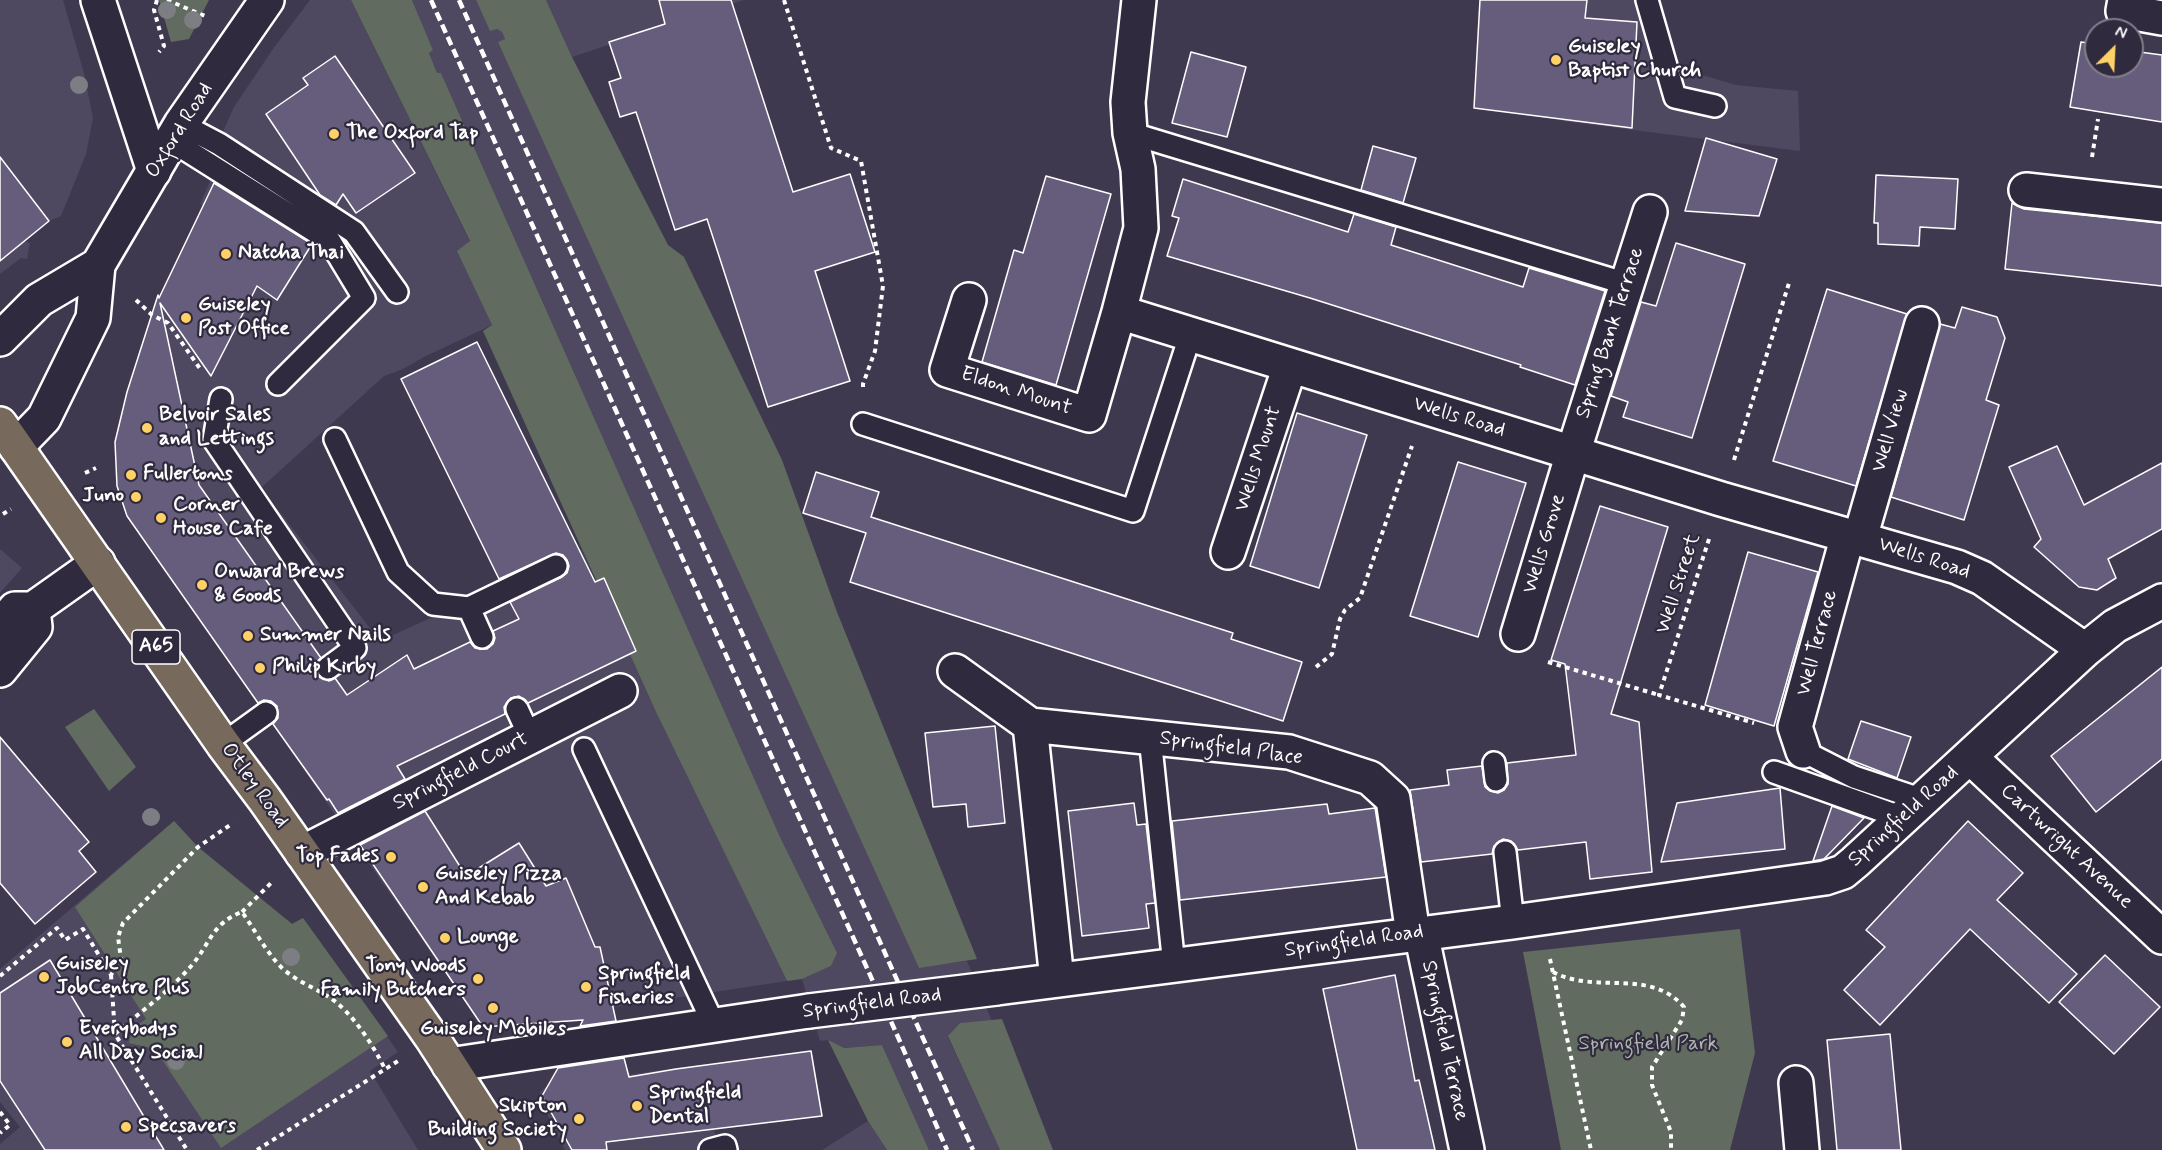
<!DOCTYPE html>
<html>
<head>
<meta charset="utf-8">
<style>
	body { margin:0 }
	#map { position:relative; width:2162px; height:1150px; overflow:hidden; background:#3f3950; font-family:Mynerve,sans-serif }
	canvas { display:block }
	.north { position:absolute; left:2084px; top:18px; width:60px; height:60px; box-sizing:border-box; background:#2f2a3d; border:2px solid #827f8b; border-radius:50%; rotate:24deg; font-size:16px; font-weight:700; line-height:24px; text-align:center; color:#fff }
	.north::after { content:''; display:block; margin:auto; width:21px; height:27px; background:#ffd166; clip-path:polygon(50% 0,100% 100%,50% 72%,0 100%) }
</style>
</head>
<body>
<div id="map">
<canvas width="2162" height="1150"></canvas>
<div class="north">N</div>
</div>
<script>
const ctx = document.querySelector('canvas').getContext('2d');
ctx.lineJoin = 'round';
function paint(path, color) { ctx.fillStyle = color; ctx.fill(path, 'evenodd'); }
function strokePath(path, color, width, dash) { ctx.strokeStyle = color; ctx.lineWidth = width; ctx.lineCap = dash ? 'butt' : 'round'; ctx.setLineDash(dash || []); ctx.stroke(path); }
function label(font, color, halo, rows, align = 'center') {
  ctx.font = font + ' Mynerve,sans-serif'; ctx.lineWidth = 4.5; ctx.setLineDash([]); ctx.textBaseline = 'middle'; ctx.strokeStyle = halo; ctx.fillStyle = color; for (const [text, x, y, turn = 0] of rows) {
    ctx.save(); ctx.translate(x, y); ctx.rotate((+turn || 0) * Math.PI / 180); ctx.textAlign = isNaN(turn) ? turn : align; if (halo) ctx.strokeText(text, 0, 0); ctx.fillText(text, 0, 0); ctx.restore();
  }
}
const built = new Path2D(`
	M0 0H63L84 73 93 118 86 154 61 216 49 221 24 241 30 243 27 259 21 258 0 274Z
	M310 0H351L470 242 458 252 492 325 424 357 403 369 384 376 261 488 380 641 581 549 656 712 787 981 483 1027 127 516 117 486 115 442 127 392 150 319 203 206 200 204 218 163 220 138 234 107 273 49Z
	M412 0H476L490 30 497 29 502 32 505 39 499 42 919 967 967 961 992 1021 960 1023 948 1037 1000 1150H929L882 1045 843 1048 828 1040 820 1041 802 979 831 966 836 953 781 839 441 73H437L429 53 433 50Z
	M546 0H744L572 57Z
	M1587 0H1649L1672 66 1736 85 1798 91 1800 151 1562 121 1568 18H1585Z
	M0 549 22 568 0 593Z
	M174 821 198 847 292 924 303 918 398 1052 370 1071 418 1150H0V1144L20 1127 0 1102V969Z
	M706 1064 717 1150H565L540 1100V1092L547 1086Z
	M868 1121 887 1150H822Z`);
const green = new Path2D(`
	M159 0H209L189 39 171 42Z
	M351 0H412L433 50 429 53 437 73H441L781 839 837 953 831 966 802 979 787 981 656 712 483 331 492 325 457 251 470 241Z
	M476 0H546L572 57 668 245 684 257 782 460 837 612 977 959 919 968 498 42 505 39 502 32 497 29 490 31Z
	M94 709 136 767 109 791 65 727Z
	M174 821 198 847 292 924 303 918 388 1036 221 1148 155 1049 129 1043C131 1030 135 1026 146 1019L75 907Z
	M1740 929 1755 1053 1730 1150H1561L1523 952Z
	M1002 1019 1053 1150H1000L948 1036 960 1023Z
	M828 1040 844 1048 882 1045 929 1150H887L868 1121Z`);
const building = new Path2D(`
	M659 0H731L793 192 850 174 875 252 815 271 850 381 768 407 707 219 675 230 636 112 620 117 609 82 621 78 609 42 665 24Z
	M1480 0H1587L1585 18 1637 22 1632 128 1474 108Z
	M2081 42 2096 44V66H2132V51L2162 55V122L2070 107Z
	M1191 52 1246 67 1227 137 1172 123Z
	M335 56 415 173 356 213 343 194 336 205 320 195 266 114 308 85 303 78Z
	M1706 138 1777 159 1759 216 1685 211Z
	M1373 146 1416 158 1403 203 1361 190Z
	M0 157 49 221 0 261Z
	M1876 175 1958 179 1955 229 1920 227 1919 246 1878 244V223H1874Z
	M1046 176 1111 194 1056 385 982 362 1014 250 1023 253Z
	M1183 179 1348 232 1354 214 1396 227 1391 245 1523 287 1529 268 1605 291 1575 385 1520 367 1521 365 1310 298 1167 256 1179 218 1172 216Z
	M214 183 312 244 277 300 257 286 211 376 160 303 199 485 321 658 317 662 315 669 318 676 329 681 335 678 347 695 407 655 414 669 470 642 475 648 487 649 493 644 495 638 493 631 519 619 510 602 562 577 567 573 569 566 567 560 563 555 556 553 499 579 401 379 477 342 595 582 604 578 636 651 528 703 519 696 511 698 504 707 505 714 397 766 405 779 338 813 329 799 327 800 273 724 278 718 277 706 271 701 264 700 258 703 127 516 117 486 115 442 127 392 158 295 159 298Z
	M2012 203 2024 209 2162 223V286L2005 269Z
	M1676 243 1745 264 1692 438 1623 417 1628 402 1611 396 1641 302 1656 306Z
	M1827 289 1907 314 1856 486 1773 461Z
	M1962 307 1997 317 2005 338 1986 400 1999 405 1964 520 1891 497 1940 324 1955 328Z
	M1297 413 1367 435 1319 588 1250 566Z
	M2057 446 2084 505 2162 463V529L2108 559 2116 578 2097 590 2079 587 2034 547 2041 539 2009 467Z
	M1458 462 1526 483 1478 637 1410 616Z
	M816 472 879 492 871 517 1233 633 1231 639 1302 662 1283 721 850 582 866 533 803 513Z
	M1600 506 1668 527 1611 714 1639 722 1652 872 1590 879 1586 842 1518 850 1511 841 1503 839 1494 846 1492 854 1421 862 1410 790 1449 785 1447 770 1482 766 1485 787 1490 791 1498 793 1504 790 1508 784 1507 763 1576 755 1565 664 1551 660Z
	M1748 552 1818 572 1774 726 1705 705Z
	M2162 667V759L2096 812 2051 756Z
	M1861 721 1911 737 1897 778 1848 759Z
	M995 726 1005 823 968 827 966 804 933 807 925 733Z
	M0 737 89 842 79 851 96 872 35 924 0 883Z
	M1780 788 1785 849 1661 862 1677 803Z
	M1134 803 1137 825 1146 824 1155 903 1146 904 1149 928 1082 936 1068 811Z
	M1327 804 1329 814 1375 808 1386 877 1180 900 1172 821Z
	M1832 806 1864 818 1824 859 1813 861Z
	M425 811 466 876 519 843 546 886 566 878 595 947H600L616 1021 580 1026 583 1020 483 1027 360 845Z
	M1968 821 2023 873 1997 900 2077 974 2049 1003 1970 929 1880 1025 1844 990 1885 947 1866 930Z
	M2105 955 2160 1007 2114 1054 2059 1002Z
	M50 960 164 1150H45L0 1081V993Z
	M1395 975 1415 1081 1419 1080 1435 1150H1357L1323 989Z
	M1890 1034 1901 1150H1837L1827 1040Z
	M811 1051 822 1116 606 1142 607 1150H572L542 1096 558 1068 624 1058 629 1077 676 1069Z`);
const path = new Path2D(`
	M157 0 154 10 164 46 159 52
	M167 0 205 16
	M784 0 831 148 861 161 883 286 875 351 863 384V391
	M2092 157 2098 119
	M136 300 152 315 168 323 201 370
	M1734 460 1789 283
	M85 473 96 468
	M3 514 11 509
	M1709 539 1659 695 1754 723
	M1548 662 1659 695
	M1316 667 1332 654 1340 619 1345 610 1360 598 1412 446
	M242 912 273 881
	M1550 959 1591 1150
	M1553 972C1596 995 1649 967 1684 1007L1682 1020 1652 1067V1085L1671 1132V1150
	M111 975 115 1034 187 1150
	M0 976 57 928 65 940 83 929 111 975 121 959 118 937 123 923 198 847 233 823
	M115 1034C140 1012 170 991 192 965 210 944 212 923 242 912 255 930 266 952 282 968 296 981 313 987 329 997 352 1012 373 1045 385 1069
	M0 1112 10 1125 0 1133
	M257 1150 398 1061`);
const service = new Path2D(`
	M1647 0 1675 97 1715 106
	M181 124 219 144 354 232 397 292
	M1130 133 1627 284
	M172 141 329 240 364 298 278 384
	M221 399 214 440 355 648 328 668
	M863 424 1133 511 1190 336
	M335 439 398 572 433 604 469 608 482 637
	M469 608 556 566
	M517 709 530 737
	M1150 737 1174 966
	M223 744 266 713
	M584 749 714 1025
	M1803 751 1854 777 1923 800
	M1494 763 1496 780
	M1774 772 1903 818
	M1505 852 1513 922
	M710 1150 725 1146 726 1150`);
const minor = new Path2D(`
	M98 0 154 171
	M2125 0 2123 11 2162 18
	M2026 190 2162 205
	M969 300 947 370 1089 415 1119 312 1141 228 1138 169 1130 133 1128 102 1139 0
	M1119 312 1721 499 1957 567 1982 578 2085 650
	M1860 538 1922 324
	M1228 552 1290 366
	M0 627 15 609H33L98 563
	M1518 634 1573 453 1650 212
	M0 670 35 627 33 609
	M955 671 1030 725 1289 752 1370 778 1393 799 1413 934
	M1030 725 1057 980
	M1803 751 1795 727 1848 535
	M1970 757 2162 937
	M302 853 620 691
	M1421 933 1467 1150
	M997 988 1513 922 1825 878 1843 872 1855 862 2085 650 2115 626 2162 601
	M449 1065 809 1011
	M1796 1083 1802 1150`);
const tertiary = new Path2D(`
	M0 339 39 300 98 265
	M16 447 44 418 93 318 98 265 181 124 267 0`);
const primary = new Path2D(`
	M0 424 223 744 265 800 432 1038 504 1150`);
const rail = new Path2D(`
	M431 0 898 1037 947 1150
	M459 0 973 1150`);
const minorBridge = new Path2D(`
	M809 1011 997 988`);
const trees = [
	[167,10],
	[193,20],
	[79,85],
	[151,817],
	[291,957],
	[176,1061]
];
const markers = [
	[1556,60,6,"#ffd166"],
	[334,134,6,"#ffd166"],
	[226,254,6,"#ffd166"],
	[186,318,6,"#ffd166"],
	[147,428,6,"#ffd166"],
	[131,475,6,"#ffd166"],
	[136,497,6,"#ffd166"],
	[161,518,6,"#ffd166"],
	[202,585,6,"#ffd166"],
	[248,636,6,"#ffd166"],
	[260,668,6,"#ffd166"],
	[391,857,6,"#ffd166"],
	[423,887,6,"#ffd166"],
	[445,938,6,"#ffd166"],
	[44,977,6,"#ffd166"],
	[478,979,6,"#ffd166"],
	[586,987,6,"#ffd166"],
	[493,1008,6,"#ffd166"],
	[67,1042,6,"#ffd166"],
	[637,1106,6,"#ffd166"],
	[579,1119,6,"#ffd166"],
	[126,1127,6,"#ffd166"]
];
const shields = [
	[156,647,48]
];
const shieldNames = [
	["A65",156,647]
];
const poiNames = [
	["Guiseley",1568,48],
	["Baptist Church",1568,72],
	["The Oxford Tap",346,134],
	["Natcha Thai",238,254],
	["Guiseley",198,306],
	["Post Office",198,330],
	["Belvoir Sales",159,416],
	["and Lettings",159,440],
	["Fullertons",143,475],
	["Juno",124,497,"right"],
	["Corner",173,506],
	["House Cafe",173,530],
	["Onward Brews",214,573],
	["& Goods",214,597],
	["Summer Nails",260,636],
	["Philip Kirby",272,668],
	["Top Fades",379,857,"right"],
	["Guiseley Pizza",435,875],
	["And Kebab",435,899],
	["Lounge",457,938],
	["Guiseley",56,965],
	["JobCentre Plus",56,989],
	["Tony Woods",466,967,"right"],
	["Family Butchers",466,991,"right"],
	["Springfield",598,975],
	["Fisheries",598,999],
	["Everybodys",79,1030],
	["All Day Social",79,1054],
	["Guiseley Mobiles",493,1030,"center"],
	["Springfield",649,1094],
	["Dental",649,1118],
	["Skipton",567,1107,"right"],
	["Building Society",567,1131,"right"],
	["Specsavers",138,1127]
];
const streetNames = [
	["Oxford Road",180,131,-58],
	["Spring Bank Terrace",1611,333,-72],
	["Eldon Mount",1016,392,18],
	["Wells Road",1459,418,17],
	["Well View",1891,431,-74],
	["Wells Mount",1259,459,-72],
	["Wells Grove",1545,544,-73],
	["Wells Road",1924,559,18],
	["Well Street",1679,584,-72],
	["Well Terrace",1818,643,-75],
	["Springfield Place",1231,749,8],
	["Springfield Court",461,772,-27],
	["Otley Road",254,786,54],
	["Springfield Road",1904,817,-42],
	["Cartwright Avenue",2066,847,43],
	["Springfield Road",1354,942,-8],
	["Springfield Road",872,1004,-7],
	["Springfield Terrace",1444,1041,78]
];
const parkNames = [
	["Springfield Park",1648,1045]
];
paint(built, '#4e4860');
paint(green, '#616b5f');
paint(building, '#655d7b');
strokePath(building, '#fff', 1.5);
strokePath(service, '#fff', 26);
strokePath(minor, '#fff', 38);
strokePath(tertiary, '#fff', 38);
strokePath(primary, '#fff', 38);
strokePath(path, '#fff', 4, [4.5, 4.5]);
strokePath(service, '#2f2a3d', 21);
strokePath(minor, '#2f2a3d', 33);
strokePath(tertiary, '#2f2a3d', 33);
strokePath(primary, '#77695c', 33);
strokePath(rail, '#fff', 4.5, [9, 4.5]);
strokePath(minorBridge, '#fff', 38, []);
strokePath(minorBridge, '#2f2a3d', 33);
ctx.fillStyle = '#7d7d84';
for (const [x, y] of trees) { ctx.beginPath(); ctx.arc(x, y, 9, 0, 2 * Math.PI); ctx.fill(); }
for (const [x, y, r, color] of markers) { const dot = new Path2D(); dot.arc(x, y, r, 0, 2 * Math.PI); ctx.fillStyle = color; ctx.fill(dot); strokePath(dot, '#2f2a3d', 2); }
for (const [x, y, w] of shields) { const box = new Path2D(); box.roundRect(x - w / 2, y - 17, w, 34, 4.5); ctx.fillStyle = '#2f2a3d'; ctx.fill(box); strokePath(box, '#fff', 1.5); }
label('bold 20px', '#fff', null, shieldNames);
label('bold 21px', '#fff', '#2f2a3d', poiNames, 'left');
label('21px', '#fff', '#2f2a3d', streetNames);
label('21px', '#b0b5af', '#2f2a3d', parkNames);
</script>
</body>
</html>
